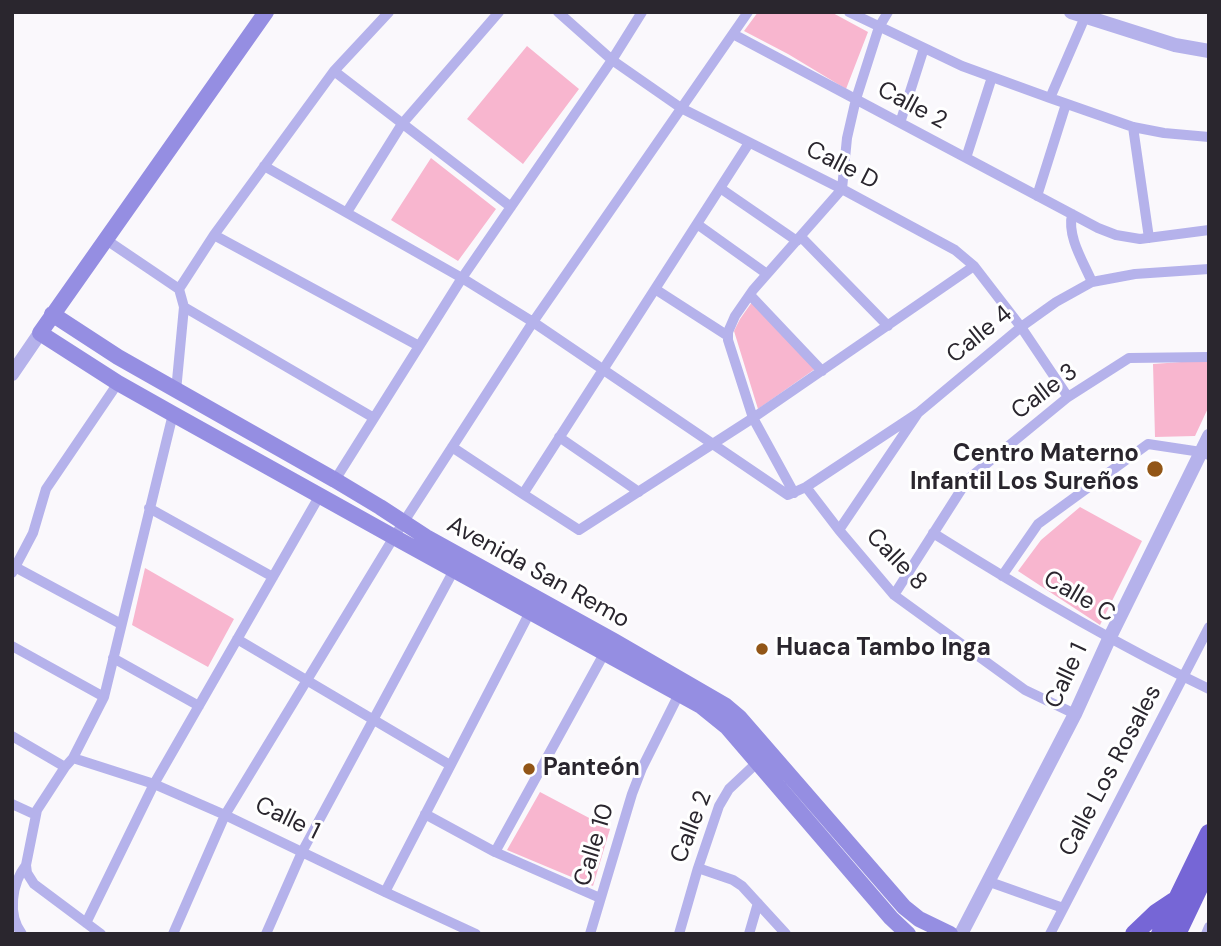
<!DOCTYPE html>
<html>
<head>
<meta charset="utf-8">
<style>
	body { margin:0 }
	#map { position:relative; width:1221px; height:946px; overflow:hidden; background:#faf8fc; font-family:"DM Sans",sans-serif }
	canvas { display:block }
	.frame { position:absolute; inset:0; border:14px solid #2a262e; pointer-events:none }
</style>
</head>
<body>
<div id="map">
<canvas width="1221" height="946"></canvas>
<div class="frame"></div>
</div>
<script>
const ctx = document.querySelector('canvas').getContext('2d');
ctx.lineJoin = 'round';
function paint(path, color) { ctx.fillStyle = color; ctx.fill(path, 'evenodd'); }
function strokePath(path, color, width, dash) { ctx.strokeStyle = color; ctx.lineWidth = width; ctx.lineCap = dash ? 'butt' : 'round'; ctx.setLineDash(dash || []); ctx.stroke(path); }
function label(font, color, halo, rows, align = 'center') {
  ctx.font = font + ' "DM Sans",sans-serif'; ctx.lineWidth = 6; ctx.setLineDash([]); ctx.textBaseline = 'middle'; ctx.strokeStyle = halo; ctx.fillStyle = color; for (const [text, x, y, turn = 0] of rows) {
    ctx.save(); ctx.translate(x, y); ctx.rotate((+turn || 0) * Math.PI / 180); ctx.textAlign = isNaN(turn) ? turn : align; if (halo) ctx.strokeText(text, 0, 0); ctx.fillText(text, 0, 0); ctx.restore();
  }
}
const green = new Path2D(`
	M758 12H831L868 32 846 89 788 54 744 31Z
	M527 46 579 89 523 164 467 119Z
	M431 158 496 209 458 261 391 220Z
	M752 302 815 369 758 409 734 331 740 319Z
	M1209 360V406L1195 436 1155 437 1153 364Z
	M1080 507 1142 541 1100 625 1018 571 1041 540Z
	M145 568 234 619 208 667 132 625Z
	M540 792 610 829 593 886 507 850Z`);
const minor = new Path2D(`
	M558 12 612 60 681 108 842 189 955 250 974 266 1021 327 1068 397
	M849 12 962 66 1050 98 1133 127 1164 133 1209 137
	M733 34 1098 228 1116 235 1140 239 1209 230
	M334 71 511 207
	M1050 98 1085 17
	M900 123 924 48
	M1133 127 1149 238
	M966 158 992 77
	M264 166 462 278 533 322 788 495 806 487 918 413
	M720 188 797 241
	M1037 196 1066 104
	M347 212 402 124 499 12
	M1072 214C1067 237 1083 261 1092 282
	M697 224 767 274
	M214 235 419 346
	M801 237 888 326
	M105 239 179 289 184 307 176 391
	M179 289 214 235 334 71 389 12
	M655 289 728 336
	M750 295 822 371
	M184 307 374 418
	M559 437 639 492
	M452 447 523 494 579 530 753 418 974 266
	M335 480 462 278 612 60 642 12
	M806 487 839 530 894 595 1025 690 1075 714
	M794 493 753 418 728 340V332L735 316 753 290 842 189 847 138 856 99 879 27 888 12
	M523 494 749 143
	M149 508 273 577
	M839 530 918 413 1021 327 1056 302 1092 282 1135 274 1209 269
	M933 533C1022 589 1113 643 1209 689
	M15 567 121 624
	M12 573 33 533 46 489 118 383
	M1002 576 1038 524 1148 444 1201 452 1209 455
	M894 595 968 479 1068 397 1129 358 1209 357
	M237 639 450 765
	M12 646 104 697
	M113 658 199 706
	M12 736 65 767
	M73 758 154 784 225 815 385 892 476 934
	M12 804 36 815
	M425 814 495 852 600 898
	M495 852 605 652
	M698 868 733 880 742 886 786 934
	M987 881 1063 908
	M385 892 530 612
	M86 923 154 784 320 495
	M22 934C7 915 12 883 26 865
	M101 934 34 884 27 873 26 865 37 810 65 767 73 758 104 697 173 414
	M173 934 225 815 394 537 533 322 748 12
	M266 934 302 852 454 570
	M590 934 632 794 642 768 679 694
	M679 934 698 868 719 806 729 789 762 758
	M749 934 758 903
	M1050 934 1209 627
	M1206 934 1209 927`);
const tertiary = new Path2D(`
	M1071 12 1175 45 1209 51
	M12 374 40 333
	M961 934 1075 714 1109 639 1209 436`);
const secondary = new Path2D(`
	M266 12 40 333 118 383 173 414 394 537 701 706 727 727 891 918 908 934
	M52 314 118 357 335 480 380 507 426 537 614 641 726 706 739 717 904 907 919 919 950 934`);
const trunk = new Path2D(`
	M1134 934 1156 913 1174 901
	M1160 934 1209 833
	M1177 934 1209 867`);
const markers = [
	[1155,469,9,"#925617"],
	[762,649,7,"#925617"],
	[529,769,7,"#925617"]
];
const streetNames = [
	["Calle 2",912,106,28],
	["Calle D",842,166,27],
	["Calle 4",980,335,-39],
	["Calle 3",1045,392,-37],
	["Calle 8",896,560,46],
	["Avenida San Remo",538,573,29],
	["Calle C",1079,597,30],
	["Calle 1",1067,676,-65],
	["Calle Los Rosales",1111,771,-62],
	["Calle 1",287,819,26],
	["Calle 2",692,827,-69],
	["Calle 10",595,845,-73]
];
const poiNames = [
	["Centro Materno",1139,455,"right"],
	["Infantil Los Sureños",1139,483,"right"],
	["Huaca Tambo Inga",776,649],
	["Panteón",543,769]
];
paint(green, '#f8b6cf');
strokePath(minor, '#b5b2eb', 10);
strokePath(tertiary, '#b5b2eb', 14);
strokePath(secondary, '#958ee2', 16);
strokePath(trunk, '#7666d6', 18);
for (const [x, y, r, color] of markers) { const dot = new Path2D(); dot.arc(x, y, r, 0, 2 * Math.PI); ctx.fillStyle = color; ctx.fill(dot); strokePath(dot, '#fff', 2.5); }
label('24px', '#2a262e', '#fff', streetNames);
label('bold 24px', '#2a262e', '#fff', poiNames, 'left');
</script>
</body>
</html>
